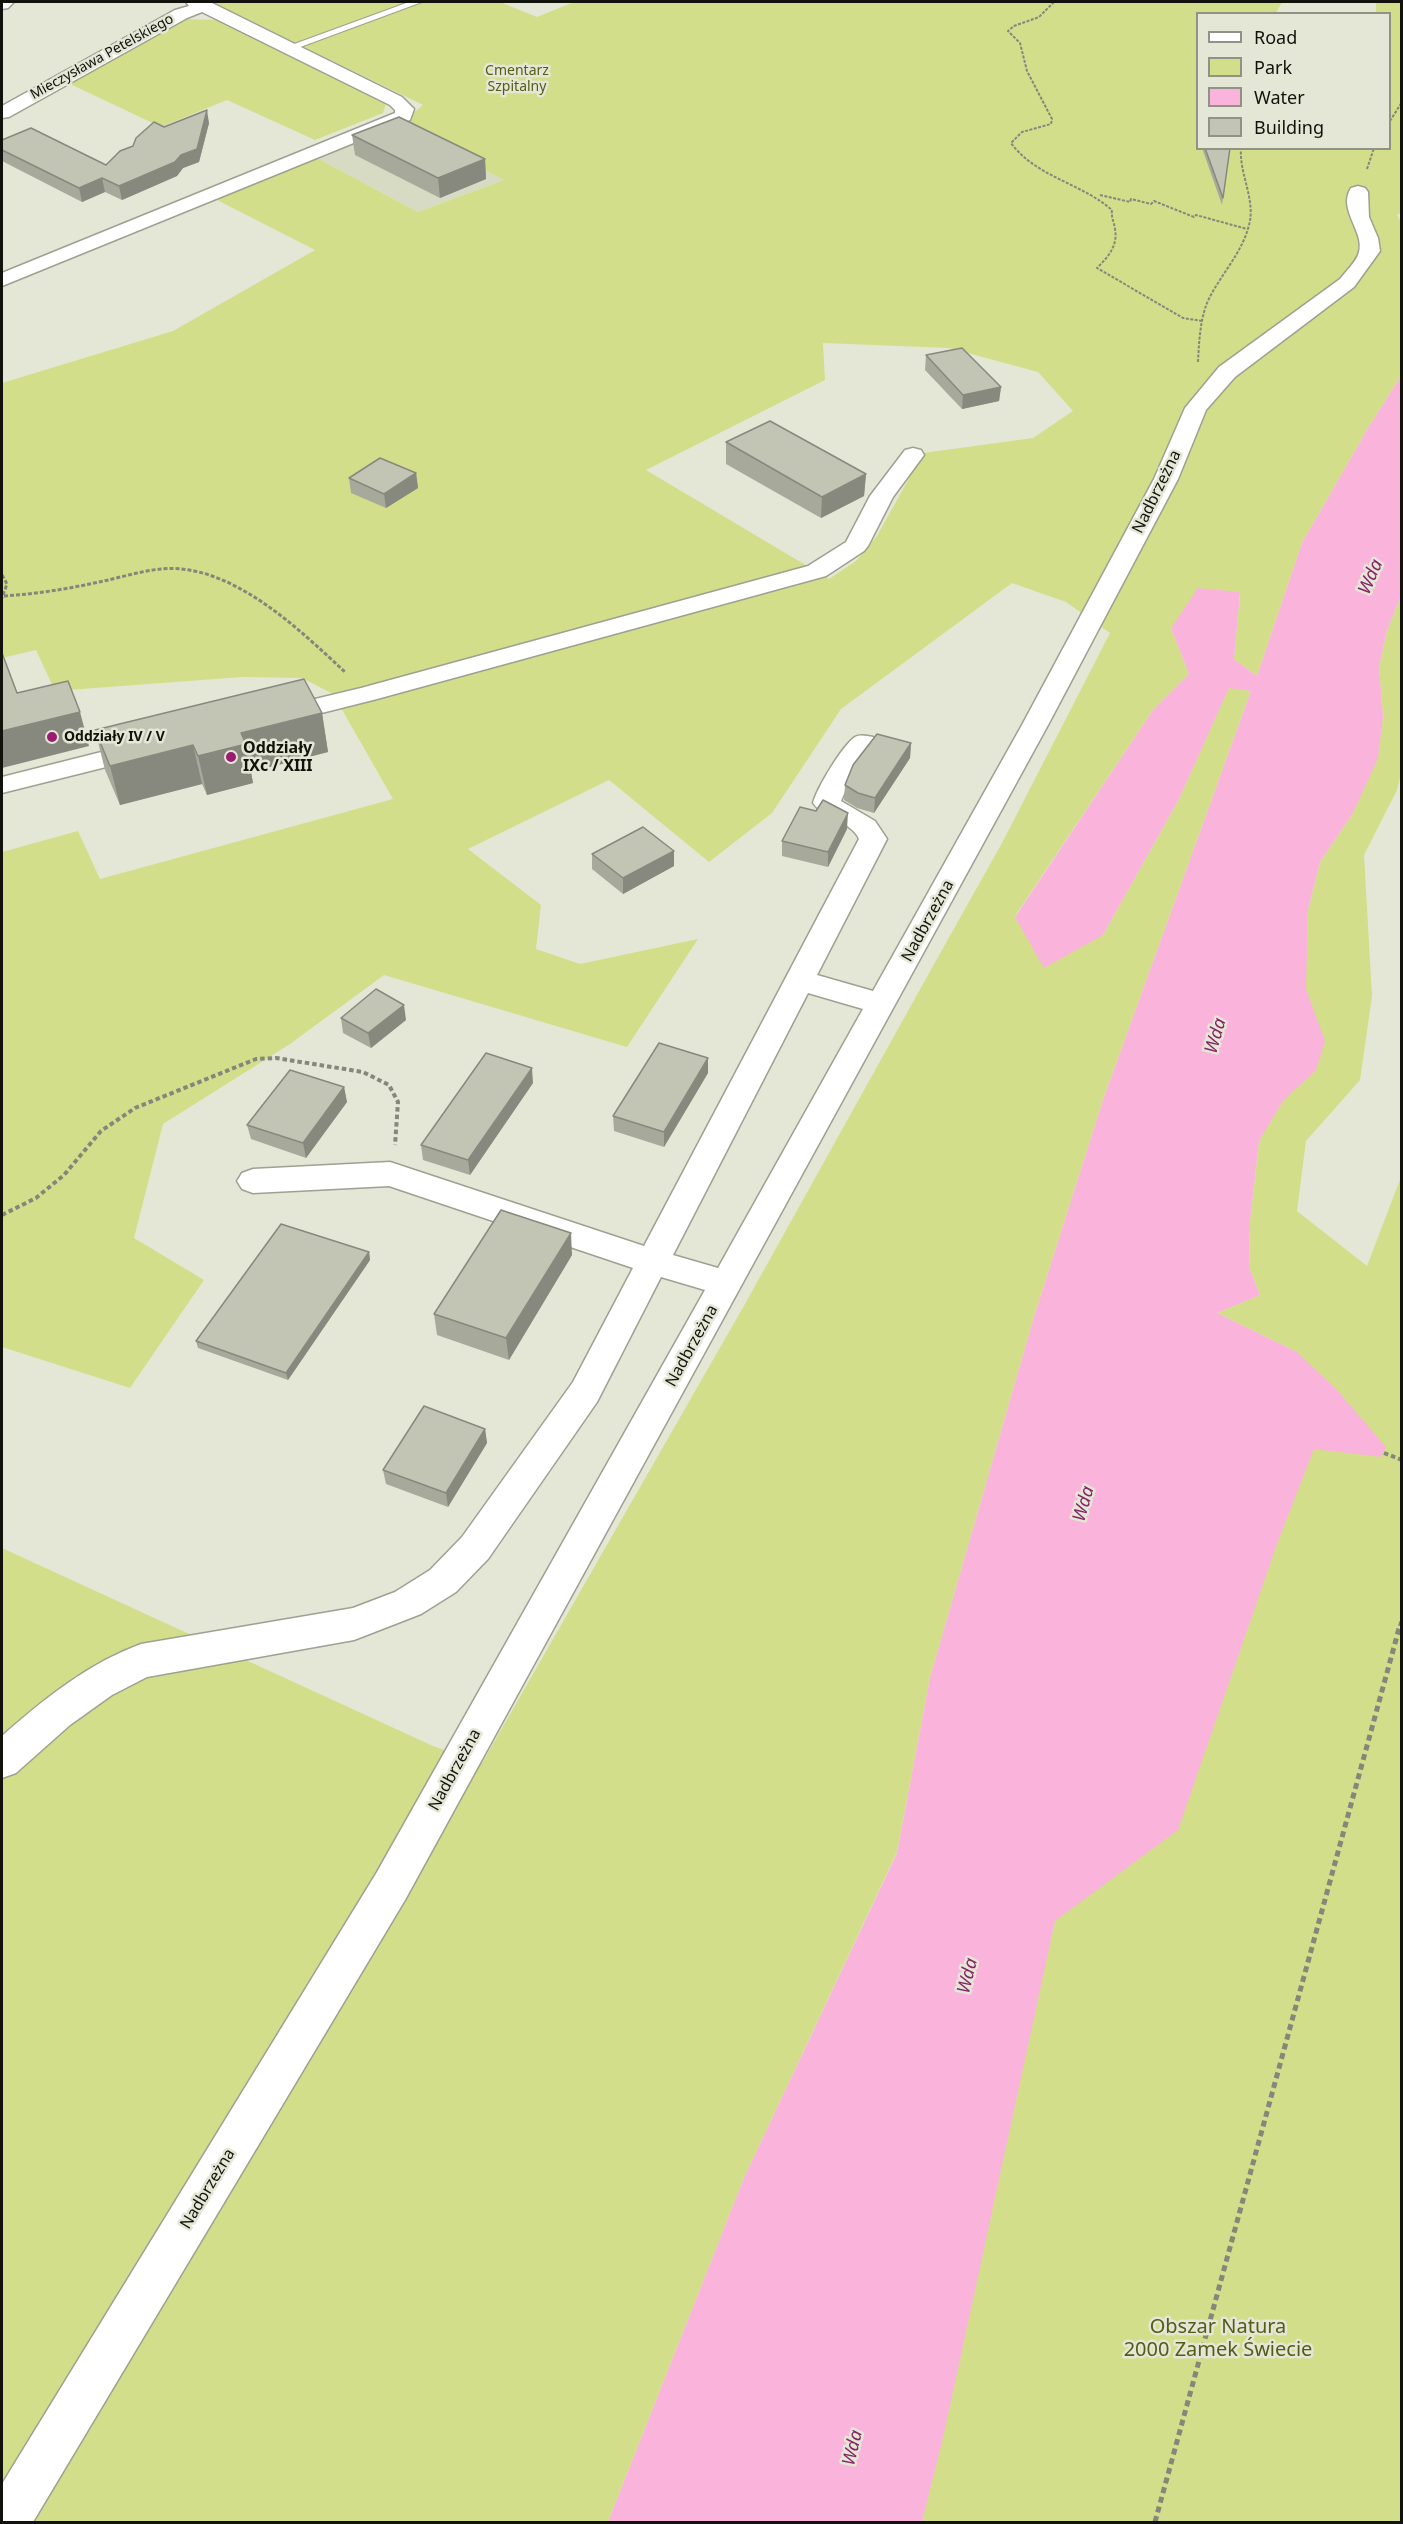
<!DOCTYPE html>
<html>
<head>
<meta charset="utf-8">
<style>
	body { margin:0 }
	#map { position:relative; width:1403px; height:2524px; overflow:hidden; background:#e4e7d6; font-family:"Noto Sans",sans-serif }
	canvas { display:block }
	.frame { position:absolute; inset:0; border:3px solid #11120c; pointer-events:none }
	.legend { position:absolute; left:1196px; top:12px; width:195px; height:138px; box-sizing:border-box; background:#e4e7d6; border:2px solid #909285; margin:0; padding:8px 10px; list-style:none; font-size:18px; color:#11120c }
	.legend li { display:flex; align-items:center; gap:12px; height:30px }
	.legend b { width:30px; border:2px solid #909285 }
</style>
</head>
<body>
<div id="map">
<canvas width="1403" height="2524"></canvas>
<div class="frame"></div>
<ul class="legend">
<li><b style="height:8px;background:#fff"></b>Road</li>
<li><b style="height:16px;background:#d3de8a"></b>Park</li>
<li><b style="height:16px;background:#fab4dc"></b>Water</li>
<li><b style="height:16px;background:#c2c4b4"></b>Building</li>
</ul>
</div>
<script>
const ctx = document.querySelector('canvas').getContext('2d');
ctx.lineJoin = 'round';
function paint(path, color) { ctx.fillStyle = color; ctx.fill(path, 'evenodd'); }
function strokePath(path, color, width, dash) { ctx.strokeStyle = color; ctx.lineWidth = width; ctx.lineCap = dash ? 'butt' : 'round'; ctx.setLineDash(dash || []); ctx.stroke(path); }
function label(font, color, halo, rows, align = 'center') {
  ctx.font = font + ' "Noto Sans",sans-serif'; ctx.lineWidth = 5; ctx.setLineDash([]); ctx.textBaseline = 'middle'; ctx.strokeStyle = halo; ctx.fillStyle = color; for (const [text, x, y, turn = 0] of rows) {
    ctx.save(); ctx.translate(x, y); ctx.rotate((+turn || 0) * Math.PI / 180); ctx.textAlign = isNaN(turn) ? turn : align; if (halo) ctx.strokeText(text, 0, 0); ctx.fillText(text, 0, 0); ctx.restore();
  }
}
const built = new Path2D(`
	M398 126 504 180 418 212 317 158Z`);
const green = new Path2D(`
	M212 2H500L537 17 574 2H1282L1276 13 1198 14V148H1390V14L1376 13V2H1401L1402 212 1397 215 1402 224 1401 376 1368 428 1302 543 1257 676 1234 659 1240 592 1171 628 1189 674 1153 710 1015 916 1103 935 1179 799 1229 687 1251 691 1103 1100 1034 1317 930 1678 897 1852 744 2178 608 2522H2V1548L433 1746 482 1763 745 1304 933 966 1002 843 1110 633 1066 602 1012 583 841 709 772 813 709 862 609 780 468 849 541 905 536 949 580 964 698 939 627 1047 384 975 290 1044 163 1124 134 1238 204 1280 130 1388 2 1347V852L78 831 100 879 393 799 333 694 302 678 242 677 55 691 36 650 2 658V383L173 331 315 250 217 200 317 158 418 212 504 180 398 126 423 105ZM823 343 949 348 1038 372 1073 411 1033 438 923 453 877 536 856 561 829 579 646 470 825 380Z
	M182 19 218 20 386 104 383 113 315 140 227 100 161 127 68 83Z
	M1401 596V773L1397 790 1364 855 1372 996 1360 1080 1306 1141 1297 1211 1367 1266 1401 1177V2522H912L1055 1921 1297 1352 1217 1313 1260 1295 1249 1267 1250 1221 1259 1141 1306 968 1308 910 1320 862 1353 813 1383 717 1379 667 1387 630Z`);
const water = new Path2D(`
	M1401 376V596L1387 630 1379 667 1383 717 1378 758 1353 813 1320 862 1308 910 1306 989 1325 1041 1316 1070 1283 1101 1259 1141 1250 1221 1249 1267 1260 1295 1217 1313 1297 1352 1337 1390 1386 1447 1381 1457 1314 1449 1277 1544 1178 1830 1055 1921 943 2438 922 2522H608L744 2178 897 1853 930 1678 1034 1317 1103 1100 1251 691 1229 688 1179 799 1103 935 1044 968 1015 917 1153 710 1189 674 1171 628 1198 588 1240 592 1234 659 1257 676 1302 543 1368 428Z`);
const pathFar3 = new Path2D(`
	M1054 2 1039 17 1014 26 1008 31 1020 43 1027 71 1052 119 1051 124 1022 132 1011 143C1036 177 1081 183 1112 210 1111 217 1114 222 1115 229 1118 246 1108 257 1097 268L1183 318 1202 321
	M1390 121 1402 102
	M1367 169 1374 148
	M1100 195 1130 202 1131 199 1151 204 1154 201 1194 217 1196 215 1247 229
	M1198 362C1199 342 1200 321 1207 303 1219 276 1242 254 1249 225 1256 200 1239 174 1241 148`);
const pathFar2 = new Path2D(`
	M2 575 7 584 2 598
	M4 596C36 594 67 589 99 582 119 578 140 571 161 569 230 562 299 629 346 673`);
const pathFar1 = new Path2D(`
	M2 1215 36 1198 64 1175 101 1131 135 1108 256 1059 276 1058 363 1072 389 1085 398 1102 395 1145
	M1384 1453 1402 1460
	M1400 1626 1402 1618`);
const path = new Path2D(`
	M1155 2522 1400 1625`);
const service = new Path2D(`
	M409 2H422L295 49 286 47Z`);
const minor = new Path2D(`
	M186 2H210L402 97 414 109 410 120 2 286V273L395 113V110L390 105 202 12 187 18 9 117 2 118V106L175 10 189 6Z
	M1358 186 1365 188 1368 192 1369 217 1378 238 1380 251 1354 287 1235 377 1206 410 1178 479 1048 725 405 1900 33 2522H2V2484L377 1872 705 1290 661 1277 597 1402 488 1559 456 1592 421 1614 354 1640 147 1677 112 1695 70 1725 16 1773 2 1778V1736C44 1699 87 1664 141 1644L353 1608 395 1592 430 1570 462 1537 573 1382 633 1268 389 1186 253 1193 242 1189 237 1181 242 1173 253 1169 390 1162 644 1246 859 839C851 821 825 820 813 803 817 788 842 746 855 737 860 734 867 736 873 737L877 743 850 779 841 801 875 821 887 839 817 975 873 991 1022 725 1154 479 1185 408 1219 367 1340 279C1346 271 1357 261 1359 252 1365 232 1337 209 1351 188ZM808 993 863 1009 718 1268 673 1255Z
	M913 448 921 450 924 455 893 497 868 546 864 551 826 576 377 699 274 725 265 723 261 717 265 711 361 688 808 566 846 542 870 496 905 450Z
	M145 741 154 743 158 749 154 755 2 793V777Z`);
const tertiary = new Path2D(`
	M2 2H14L8 8 2 9Z`);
const wall = new Path2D(`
	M209 123 199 162 183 168 177 176 122 200 105 192 82 202 2 161V140L106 165 133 146 164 127Z
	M352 135 485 159 486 179 440 198 355 155Z
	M1202 148H1230L1222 205Z
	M926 355 1001 387 999 401 962 409 925 370Z
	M726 442 866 474 864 496 821 518 726 464Z
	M416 473 418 488 386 508 351 493 349 478Z
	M322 713 328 752 251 772 253 783 207 795 202 784 120 805 105 770 95 730Z
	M911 743 910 758 874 813 857 808 844 800 845 785Z
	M847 829 828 867 782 856V841Z
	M674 851V866L623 894 592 869V854Z
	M341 1018 406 1020 371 1048 343 1033Z
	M708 1073 664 1147 614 1131 613 1116Z
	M533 1083 470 1175 423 1160 421 1145Z
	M344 1087 347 1102 306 1158 251 1139 247 1125Z
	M369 1252 370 1260 288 1380 198 1348 196 1341Z
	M572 1255 509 1360 437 1335 434 1314Z
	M485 1429 487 1443 448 1507 386 1484 383 1470Z`);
const shadedWall = new Path2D(`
	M207 110 209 123 199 162 183 168 177 176 122 200 119 186Z
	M485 159 486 179 440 198 438 178Z
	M102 178 105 192 82 202 79 188Z
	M1001 387 999 401 962 409 963 395Z
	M416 473 418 488 386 508 384 494Z
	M866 474 864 496 821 518 822 497Z
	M80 712 89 746 2 768V731Z
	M322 713 328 752 251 772 253 783 207 795 198 756 241 733Z
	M911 743 910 758 874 813 875 798Z
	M193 745 202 784 120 805 110 766Z
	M848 813 847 829 828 867V852Z
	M674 851V866L623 894V878Z
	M404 1005 406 1020 371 1048 368 1033Z
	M708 1058V1073L664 1147V1132Z
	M532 1068 533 1083 470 1175 468 1160Z
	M344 1087 347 1102 306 1158 303 1143Z
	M571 1233 572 1255 509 1360 506 1338Z
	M369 1252 370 1260 288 1380 286 1373Z
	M485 1429 487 1443 448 1507 446 1493Z`);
const building = new Path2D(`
	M207 110 197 149 181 155 175 162 119 186 102 178 79 188 2 150V140L31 128 106 165 120 151 133 146 136 138 154 122 164 127Z
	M399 117 485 159 438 178 352 135Z
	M1205 148H1230L1223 198Z
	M962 348 1001 387 963 395 926 355Z
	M770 421 866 474 822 497 726 442Z
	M380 458 416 473 384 494 349 478Z
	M2 653 17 693 68 681 80 712 2 731Z
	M304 679 322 713 241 733 246 744 198 756 193 745 110 766 95 730Z
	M877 734 911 743 875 798 858 793 845 785 853 765Z
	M823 800 848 813 828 852 782 841 800 807 816 811Z
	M643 827 674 851 623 878 592 854Z
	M376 989 404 1005 368 1033 341 1018Z
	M659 1043 708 1058 664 1132 613 1116Z
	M486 1053 532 1068 468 1160 421 1145Z
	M290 1070 344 1087 303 1143 247 1125Z
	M501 1210 571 1233 506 1338 434 1314Z
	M281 1224 369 1252 286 1373 196 1341Z
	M424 1406 485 1429 446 1493 383 1470Z`);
const markers = [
	[52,737,6,"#991b72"],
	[231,757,6,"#991b72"]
];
const farStreetnames = [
	["Mieczysława Petelskiego",102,57,-29]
];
const farParknames = [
	["Cmentarz",517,71],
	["Szpitalny",517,87]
];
const farPoinames = [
	["Oddziały IV / V",64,737]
];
const streetNames = [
	["Nadbrzeżna",1157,492,-64],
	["Nadbrzeżna",928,921,-61],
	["Nadbrzeżna",692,1346,-61],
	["Nadbrzeżna",455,1770,-61],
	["Nadbrzeżna",208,2189,-59]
];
const poiNames = [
	["Oddziały",243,748],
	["IXc / XIII",243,766]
];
const waterNames = [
	["Wda",1371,577,-67],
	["Wda",1216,1036,-74],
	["Wda",1084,1504,-74],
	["Wda",968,1976,-76],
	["Wda",853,2448,-76]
];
const nearParknames = [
	["Obszar Natura",1218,2327],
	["2000 Zamek Świecie",1218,2350]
];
paint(built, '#d8dbc3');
paint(green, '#d3de8a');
paint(water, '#fab4dc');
strokePath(service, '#9ea091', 2);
strokePath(minor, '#9ea091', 3);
strokePath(tertiary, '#9ea091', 3);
strokePath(pathFar3, '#85877b', 2, [3, 1.5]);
strokePath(pathFar2, '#85877b', 3, [4, 2]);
strokePath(pathFar1, '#85877b', 4, [4.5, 3]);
strokePath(path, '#85877b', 5, [6, 4]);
paint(service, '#fff');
paint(minor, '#fff');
paint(tertiary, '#fff');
paint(wall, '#a7a99b');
paint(shadedWall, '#88897e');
paint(building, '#c2c4b4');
strokePath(building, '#88897e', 1.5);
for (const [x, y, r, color] of markers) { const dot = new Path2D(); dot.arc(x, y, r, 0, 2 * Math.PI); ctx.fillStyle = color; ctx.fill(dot); strokePath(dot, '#e4e7d6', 2); }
label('14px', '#11120c', '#e4e7d6', farStreetnames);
label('14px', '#565c17', '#e4e7d6', farParknames);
label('bold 14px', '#11120c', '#e4e7d6', farPoinames, 'left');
label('16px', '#11120c', '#e4e7d6', streetNames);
label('bold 16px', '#11120c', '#e4e7d6', poiNames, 'left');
label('italic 18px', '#862466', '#e4e7d6', waterNames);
label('20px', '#565c17', '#e4e7d6', nearParknames);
</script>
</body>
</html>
